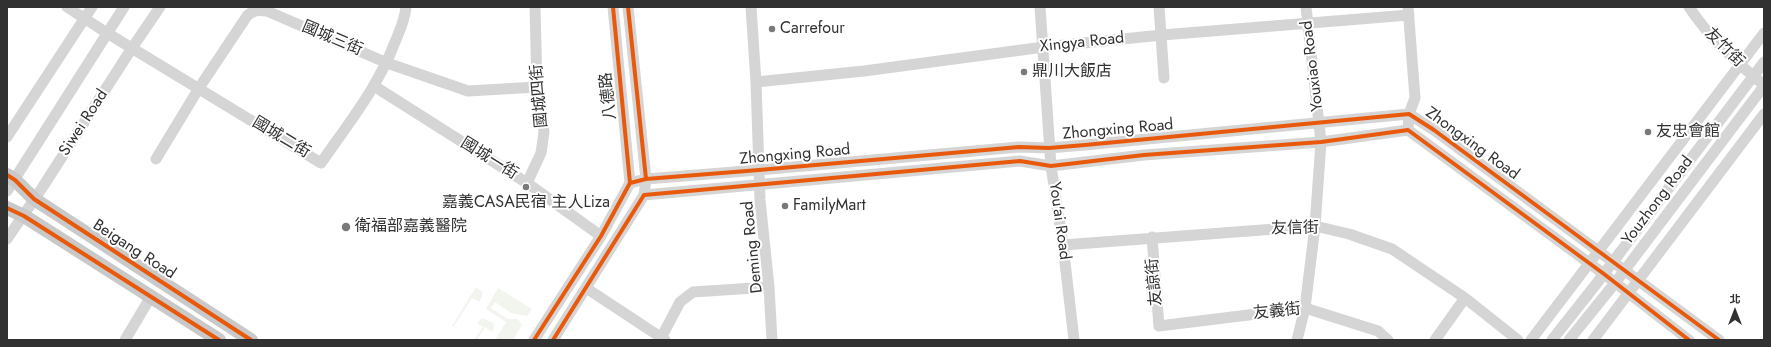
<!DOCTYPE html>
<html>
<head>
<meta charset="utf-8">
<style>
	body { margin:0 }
	#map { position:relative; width:1771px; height:347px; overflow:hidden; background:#fff; font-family:Jost,"Noto Sans TC",sans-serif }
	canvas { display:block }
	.frame { position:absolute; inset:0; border:8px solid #313131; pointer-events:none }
	.north { position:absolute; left:1715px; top:291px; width:40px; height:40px; -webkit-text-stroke:3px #fff; paint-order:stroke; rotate:0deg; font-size:11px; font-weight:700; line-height:16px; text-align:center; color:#313131 }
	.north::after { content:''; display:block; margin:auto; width:14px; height:18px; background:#313131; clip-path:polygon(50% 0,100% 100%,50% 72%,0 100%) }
</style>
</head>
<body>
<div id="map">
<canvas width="1771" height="347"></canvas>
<div class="frame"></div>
<div class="north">北</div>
</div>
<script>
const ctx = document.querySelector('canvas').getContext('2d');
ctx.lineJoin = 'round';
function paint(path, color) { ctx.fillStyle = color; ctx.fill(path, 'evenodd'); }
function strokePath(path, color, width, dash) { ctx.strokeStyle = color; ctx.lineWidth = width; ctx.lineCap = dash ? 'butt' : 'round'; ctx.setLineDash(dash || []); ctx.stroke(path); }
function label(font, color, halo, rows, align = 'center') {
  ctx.font = font + ' Jost,"Noto Sans TC",sans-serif'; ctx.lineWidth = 4; ctx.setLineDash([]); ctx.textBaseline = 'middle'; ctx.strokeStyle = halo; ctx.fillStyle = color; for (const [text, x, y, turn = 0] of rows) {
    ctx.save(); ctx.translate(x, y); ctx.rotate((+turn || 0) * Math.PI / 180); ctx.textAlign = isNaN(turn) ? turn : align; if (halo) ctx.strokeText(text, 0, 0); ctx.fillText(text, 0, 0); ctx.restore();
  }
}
const green = new Path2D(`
	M476 287 482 292V297L479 302 472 298 454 326 456 328 452 326Z
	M498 288 532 309 527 316 511 313 495 302 491 308 508 319H518L522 325 513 340H495L506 322 486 309Z
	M482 318 493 323 494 328 492 332 485 327 477 340H474L483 327 477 323Z`);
const minor = new Path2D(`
	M67 7 107 33 321 163C348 124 378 87 395 42 400 30 405 20 406 7
	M613 7 630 183
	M751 7 756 82 760 200 769 287 772 340
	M1040 7 1051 166 1063 245 1074 340
	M1159 7 1164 78
	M1408 7 1415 98 1409 114 1408 130
	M1689 7C1709 37 1732 58 1759 81
	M756 82 864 71 1044 47 1162 35 1409 15
	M374 86 527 183 601 236
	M7 137 92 7
	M156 159 199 88 247 16C253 10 258 10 267 11L387 63 468 91 537 87
	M527 183 541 153 544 132 537 87 535 7
	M7 191 124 7
	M644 195 1020 161 1051 166 1144 155 1321 142 1408 130 1604 274 1689 340
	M1152 237 1159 326 1305 308 1378 331 1388 340
	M7 239 42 188 132 48 160 7
	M1063 245 1315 226 1349 234 1392 249 1465 298 1518 340
	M586 288 665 340
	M661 338 680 302 693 292 769 287
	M125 340 150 298
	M534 340 601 236 630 183 646 179 759 170 1019 147 1049 148 1085 145 1409 114 1434 130 1719 340
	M553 340 644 195 646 179 628 7
	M1297 340 1305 308 1315 226 1321 142 1306 7
	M1435 340 1465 298
	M1531 340 1764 33
	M1552 340 1597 283 1764 62
	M1569 340 1615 283 1764 86
	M1593 340 1764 114`);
const major = new Path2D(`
	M7 175 15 180 34 199 251 340
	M7 208 24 216 219 340`);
const cycleway = new Path2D(`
	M613 7 630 183
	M628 7 646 179
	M7 175 15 180 34 199 251 340
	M7 208 24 216 219 340
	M534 340 601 236 630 183 646 179 759 170 1019 147 1049 148 1085 145 1409 114 1434 130 1719 340
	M553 340 644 195 1020 161 1051 166 1144 155 1321 142 1408 130 1604 274 1689 340`);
const markers = [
	[772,29,4,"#797979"],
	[1024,72,4,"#797979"],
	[1648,132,4,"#797979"],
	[526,187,4,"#797979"],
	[785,206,4,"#797979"],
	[346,227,5,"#797979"]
];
const poiNames = [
	["Carrefour",780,29],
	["鼎川大飯店",1032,72],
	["友忠會館",1656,132],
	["嘉義CASA民宿 主人Liza",526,203,"center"],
	["FamilyMart",793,206],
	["衛福部嘉義醫院",355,227]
];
const streetNames = [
	["國城三街",332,39,23],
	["Xingya Road",1082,43,-6],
	["友竹街",1724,48,45],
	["Youxiao Road",1313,66,-97],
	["國城四街",540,96,-95],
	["八德路",609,96,-96],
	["Siwei Road",84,123,-57],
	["Zhongxing Road",1118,130,-5],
	["國城二街",281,138,31],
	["Zhongxing Road",1472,144,36],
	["Zhongxing Road",795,155,-5],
	["國城一街",489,159,32],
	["Youzhong Road",1658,201,-53],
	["You'ai Road",1059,221,82],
	["友信街",1295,229,-1],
	["Deming Road",753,247,-96],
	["Beigang Road",134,250,33],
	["友諒街",1155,282,-95],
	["友義街",1277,312,-6]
];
paint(green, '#f1f5ee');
strokePath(minor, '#d5d5d5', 11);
strokePath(major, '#c9c9c9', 14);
strokePath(cycleway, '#e8590c', 4);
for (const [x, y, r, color] of markers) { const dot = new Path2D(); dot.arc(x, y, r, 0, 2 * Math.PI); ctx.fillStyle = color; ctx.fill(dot); strokePath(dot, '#fff', 1.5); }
label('16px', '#313131', '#fff', poiNames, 'left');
label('16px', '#313131', '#fff', streetNames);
</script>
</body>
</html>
